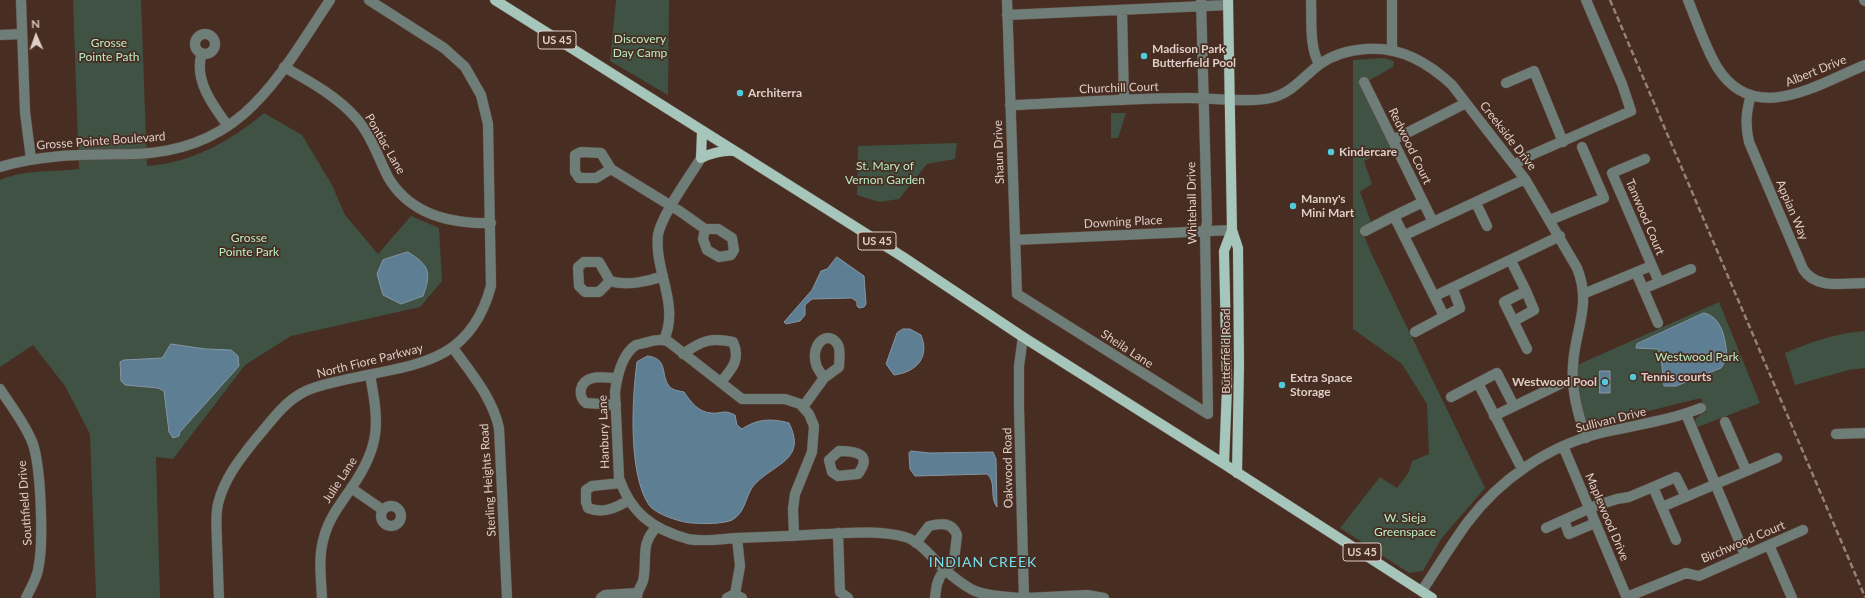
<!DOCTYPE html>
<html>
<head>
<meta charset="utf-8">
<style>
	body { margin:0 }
	#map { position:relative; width:1865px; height:598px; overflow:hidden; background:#472d22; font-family:Lato,sans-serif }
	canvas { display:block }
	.north { position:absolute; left:16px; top:16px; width:40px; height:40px; -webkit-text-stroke:3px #472d22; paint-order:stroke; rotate:358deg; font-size:11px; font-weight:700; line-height:16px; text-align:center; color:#dfcec7 }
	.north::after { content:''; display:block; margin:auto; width:14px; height:18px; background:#dfcec7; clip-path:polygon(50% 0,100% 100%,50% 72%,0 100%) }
</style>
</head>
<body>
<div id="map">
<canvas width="1865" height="598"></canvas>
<div class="north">N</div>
</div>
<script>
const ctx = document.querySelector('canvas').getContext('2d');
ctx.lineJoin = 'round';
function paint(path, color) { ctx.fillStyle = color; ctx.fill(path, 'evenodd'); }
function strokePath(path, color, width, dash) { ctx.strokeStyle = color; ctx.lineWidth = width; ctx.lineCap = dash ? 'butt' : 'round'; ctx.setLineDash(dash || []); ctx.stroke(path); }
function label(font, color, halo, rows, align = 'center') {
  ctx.font = font + ' Lato,sans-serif'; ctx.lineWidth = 3.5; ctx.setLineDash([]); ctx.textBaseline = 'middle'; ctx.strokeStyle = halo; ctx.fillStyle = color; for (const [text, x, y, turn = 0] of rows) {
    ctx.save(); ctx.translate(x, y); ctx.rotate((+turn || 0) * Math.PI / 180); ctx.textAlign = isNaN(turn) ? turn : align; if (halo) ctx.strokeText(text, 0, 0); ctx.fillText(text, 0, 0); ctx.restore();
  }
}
const green = new Path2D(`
	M73 0H141L147 166C191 163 231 141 264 113L302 135 332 185 345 215 378 254 411 216 439 228 442 281 420 307 291 336 245 365 173 459 156 457 160 598H96L90 434 65 386 33 345 0 367V180C25 169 53 172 79 169Z
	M616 0H669L668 95 610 61Z
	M1384 58 1394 61 1393 67 1368 81 1366 78 1359 81 1394 147 1364 161 1372 184 1360 192 1371 222 1361 228 1372 255 1485 488 1441 539 1423 571 1409 573 1340 528 1380 477 1397 488 1409 472 1412 461 1429 454 1427 404 1402 364 1353 329V60Z
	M1111 113H1126L1118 138H1111Z
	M957 143 955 159 927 164 899 199 879 202 857 195 858 146Z
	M1719 302 1760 403 1695 428C1694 418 1697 416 1706 412L1701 398 1592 425 1586 423 1578 400 1575 366Z
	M1865 331V368L1849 370 1795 385 1785 353C1811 342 1836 333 1865 331Z`);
const water = new Path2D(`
	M408 252C429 265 432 272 423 296L401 304 383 295 377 274 383 260Z
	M837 257 864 276 866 304 864 307 859 308 857 306V302L852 298 812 299 805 305V315L800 321 786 324 784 322 812 290 821 271 827 269Z
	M1704 313C1723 317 1726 342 1727 358L1721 368 1676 386H1664L1661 356 1658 349 1636 348 1637 344Z
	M903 329H910L921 335C930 357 917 372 894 375L886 364 897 333Z
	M171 344 206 349 231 350 238 356 239 366 180 432 179 436 173 438 169 432 164 391 158 388 125 385 121 381 120 362 124 360 162 358Z
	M648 356C669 359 660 374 669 386 672 390 679 391 684 392 691 402 698 412 711 413 723 414 723 409 735 415L737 425 742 429C757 419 771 418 789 423 807 459 776 463 756 483 745 493 747 512 732 520 724 524 701 524 693 523 682 523 655 514 649 505 628 474 632 398 637 362Z
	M1600 371H1610V393H1600Z
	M911 451 930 453 993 452 996 459 997 507C989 497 997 482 987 474L915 476 910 469 909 453Z`);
const minor = new Path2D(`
	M21 0 25 112 31 159
	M1007 0 1017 294 1208 414 1205 231 1207 222 1201 0
	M1311 0C1312 20 1309 46 1319 64
	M1688 0C1697 22 1705 47 1717 67 1754 127 1818 84 1865 65
	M1864 0 1865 1
	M1122 10 1124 100
	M1007 15 1228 5
	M195 44a10 10 0 1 1 20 0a10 10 0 1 1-20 0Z
	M0 35 22 34
	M1392 51V0
	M202 53C193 79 213 106 228 126
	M284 67C309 81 337 96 356 118 371 135 378 157 388 177 410 215 451 224 491 223
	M1364 82 1433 222
	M1506 83 1534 71 1563 142
	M1751 95C1746 112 1745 125 1749 142L1803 269C1816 290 1844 283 1865 283
	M1010 105C1070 103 1130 98 1189 98 1212 98 1250 103 1271 98 1292 93 1304 76 1320 64 1333 55 1350 50 1366 49 1400 46 1429 63 1452 85L1525 179 1577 268C1592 305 1575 329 1573 365 1571 390 1578 414 1586 438
	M1393 140 1466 103
	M1645 159 1612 173 1659 282
	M1514 165 1529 156 1631 111 1622 84 1586 0
	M0 167C44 153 90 155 136 154 243 150 277 79 330 0
	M611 169 596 178H579L575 172V155L581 152 601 153 611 169 681 212 705 229H718L732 238 734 250 731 255 719 257 707 250 703 239 705 229
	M1476 203 1487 226
	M1394 216 1423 202
	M1550 220 1604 198 1582 147
	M1365 231 1394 216 1444 316
	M1405 235 1525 179
	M1015 240 1232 230
	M1511 261 1526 291 1504 302 1527 349
	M1636 272 1658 323
	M610 281 599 292H585L579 286 578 267 584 262H599L610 281C626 286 647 282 663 276
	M1643 289 1691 269
	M1583 294 1651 266
	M1435 296 1560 236
	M1514 321 1534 310 1526 291
	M1415 332 1460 308 1453 289
	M1023 337 1019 366V408L1024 598
	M664 340C680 304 654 271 658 235 661 216 690 176 701 158
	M453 348C471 373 492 397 499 428L507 598
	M683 354C701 341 711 337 733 342 741 359 732 369 721 382
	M1478 383 1522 469
	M0 389C11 406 26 425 33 444 41 469 44 544 38 570 36 580 30 589 26 598
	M1451 397 1497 373 1514 406
	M616 405 586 403C581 399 580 395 581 389 585 373 605 378 617 378
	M803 407 824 378 839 367C839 361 841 351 838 345 829 329 810 343 816 364 817 369 821 373 824 378
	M1686 414 1745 555
	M1494 416 1560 384
	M1725 422 1746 470
	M1836 434 1865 433
	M1563 446 1627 598
	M839 451C856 451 873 454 858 474L838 476 832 472 829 460Z
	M621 483 592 486 586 490V502L588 508C603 514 616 508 629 500
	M1653 487 1676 477 1686 497
	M351 488 383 510
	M381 516a10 10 0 1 1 20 0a10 10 0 1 1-20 0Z
	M1662 507 1777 458
	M1564 520 1569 534 1595 523
	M1546 528 1595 506 1617 499 1629 497 1653 487 1676 540
	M838 533 840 592
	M794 536 793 509 795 494 812 452 814 426 809 414 800 404 785 399H742L669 342C663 339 655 340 648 342 645 343 640 344 636 345 622 354 617 377 615 392L619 478C631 513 652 529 688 539 702 542 721 539 736 538 765 537 794 536 823 534 851 533 878 530 905 537 920 541 933 559 944 569 952 576 962 584 971 589 982 596 1007 597 1021 598
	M916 543 929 526C941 523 952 522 957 535L954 561C951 565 948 567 945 570 937 578 936 588 935 598
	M1769 545 1792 598
	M1422 591C1437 568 1451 545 1467 523 1500 479 1548 446 1601 433 1635 425 1668 421 1701 408
	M840 592 848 598
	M735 594 740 566 737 538
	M1627 597 1686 573 1699 576 1803 530
	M219 598C218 580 218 562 217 544 217 531 215 517 218 504 224 479 239 460 255 440 270 423 282 404 302 393 316 385 333 383 348 379 416 364 470 364 491 286L488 124 481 95 465 67 444 48 369 0
	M322 598C321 578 318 557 324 537 329 518 341 503 352 487 381 445 379 423 370 375
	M601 598 605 595 637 593
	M637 598C637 591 641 587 643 581 648 560 639 544 657 527
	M727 598 735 594 742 598
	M1026 598 1087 595 1104 598`);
const major = new Path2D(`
	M495 0 903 257 1023 337 1224 464 1432 598
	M1228 0 1232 230 1238 248 1239 366 1237 473
	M702 132 701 158C712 153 722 150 734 151
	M1224 464 1227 387 1224 251 1232 230`);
const rail = new Path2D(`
	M1610 0 1865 597`);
const markers = [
	[1144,56,4,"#53cadc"],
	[740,93,4,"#53cadc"],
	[1331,152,4,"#53cadc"],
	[1293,206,4,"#53cadc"],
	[1633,377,4,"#53cadc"],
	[1605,382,4,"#53cadc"],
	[1282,385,4,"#53cadc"]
];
const shields = [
	[557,40,38],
	[877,241,38],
	[1362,552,38]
];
const shieldNames = [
	["US 45",557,40],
	["US 45",877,241],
	["US 45",1362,552]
];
const parkNames = [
	["Discovery",640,39],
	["Day Camp",640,53],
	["Grosse",109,43],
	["Pointe Path",109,57],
	["St. Mary of",885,166],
	["Vernon Garden",885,180],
	["Grosse",249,238],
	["Pointe Park",249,252],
	["Westwood Park",1697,357],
	["W. Sieja",1405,518],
	["Greenspace",1405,532]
];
const poiNames = [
	["Madison Park",1152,49],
	["Butterfield Pool",1152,63],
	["Architerra",748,93],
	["Kindercare",1339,152],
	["Manny's",1301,199],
	["Mini Mart",1301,213],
	["Tennis courts",1641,377],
	["Extra Space",1290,378],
	["Storage",1290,392],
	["Westwood Pool",1597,382,"right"]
];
const streetNames = [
	["Albert Drive",1816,71,-22],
	["Churchill Court",1119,88,-2],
	["Creekside Drive",1508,136,52],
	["Grosse Pointe Boulevard",101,141,-4],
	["Pontiac Lane",385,144,60],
	["Redwood Court",1410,146,64],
	["Shaun Drive",999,152,-92],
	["Whitehall Drive",1192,203,-91],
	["Appian Way",1792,210,67],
	["Tanwood Court",1645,217,67],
	["Downing Place",1123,222,-3],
	["Sheila Lane",1127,349,33],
	["Butterfield Road",1226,351,-90],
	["North Fiore Parkway",370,361,-14],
	["Sullivan Drive",1611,420,-14],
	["Hanbury Lane",604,432,-92],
	["Oakwood Road",1008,468,-91],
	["Julie Lane",340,480,-57],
	["Sterling Heights Road",488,480,-94],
	["Southfield Drive",25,503,-94],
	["Maplewood Drive",1607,517,67],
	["Birchwood Court",1743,542,-23]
];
const quarterNames = [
	["INDIAN CREEK",983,562]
];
paint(green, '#405244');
paint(water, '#5e7e94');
strokePath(water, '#8596a3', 1);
strokePath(minor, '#624a40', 11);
strokePath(major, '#624a40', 11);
strokePath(minor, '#6e7d78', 10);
strokePath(major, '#a6c5bb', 10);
strokePath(rail, '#968178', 2.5, [6, 3]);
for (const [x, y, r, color] of markers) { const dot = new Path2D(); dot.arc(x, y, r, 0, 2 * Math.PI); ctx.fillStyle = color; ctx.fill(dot); strokePath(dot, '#472d22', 1.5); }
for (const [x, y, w] of shields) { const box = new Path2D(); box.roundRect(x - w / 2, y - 9, w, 18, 3); ctx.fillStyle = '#472d22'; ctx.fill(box); strokePath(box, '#dfcec7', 1); }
label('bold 11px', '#dfcec7', null, shieldNames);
label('12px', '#b9eec4', '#472d22', parkNames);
label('bold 12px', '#dfcec7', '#472d22', poiNames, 'left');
label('12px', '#dfcec7', '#472d22', streetNames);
ctx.letterSpacing = '1px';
label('14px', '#76dfef', '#472d22', quarterNames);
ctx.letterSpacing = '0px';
</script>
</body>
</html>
